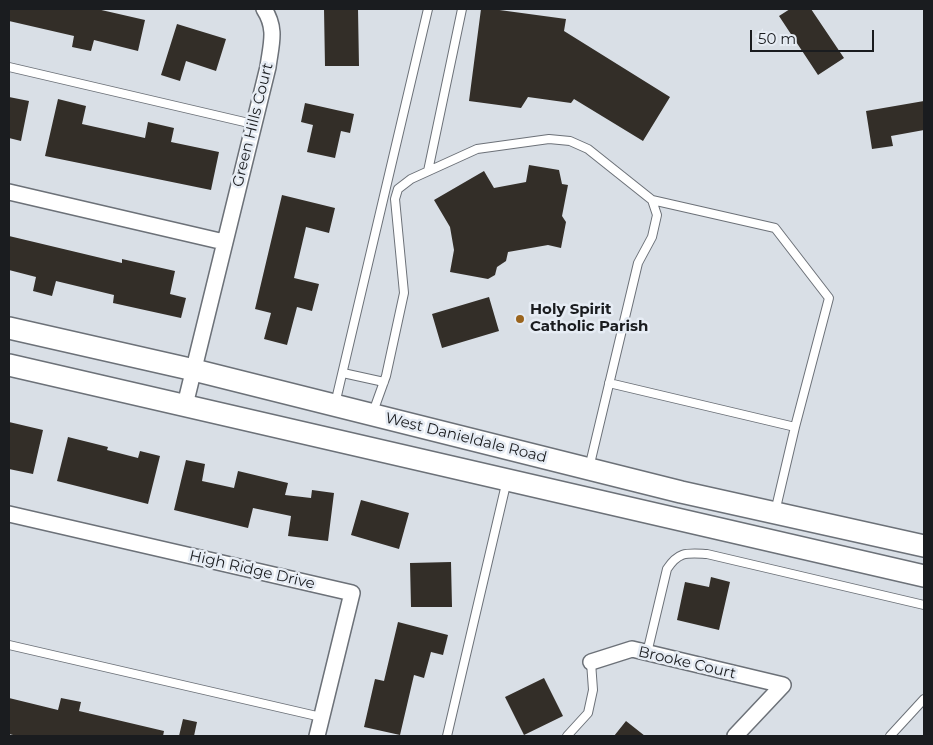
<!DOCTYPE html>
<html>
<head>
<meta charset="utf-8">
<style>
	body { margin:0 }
	#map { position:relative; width:933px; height:745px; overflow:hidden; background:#d9dfe6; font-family:Montserrat,sans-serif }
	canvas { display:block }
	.frame { position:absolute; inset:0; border:10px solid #1a1c1f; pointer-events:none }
	.scale { position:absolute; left:750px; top:30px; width:124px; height:22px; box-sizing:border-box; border:2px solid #1a1c1f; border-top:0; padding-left:6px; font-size:15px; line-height:18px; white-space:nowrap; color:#1a1c1f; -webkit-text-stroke:4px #e6ecf4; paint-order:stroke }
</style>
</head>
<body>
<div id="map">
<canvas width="933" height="745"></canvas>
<div class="frame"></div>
<div class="scale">50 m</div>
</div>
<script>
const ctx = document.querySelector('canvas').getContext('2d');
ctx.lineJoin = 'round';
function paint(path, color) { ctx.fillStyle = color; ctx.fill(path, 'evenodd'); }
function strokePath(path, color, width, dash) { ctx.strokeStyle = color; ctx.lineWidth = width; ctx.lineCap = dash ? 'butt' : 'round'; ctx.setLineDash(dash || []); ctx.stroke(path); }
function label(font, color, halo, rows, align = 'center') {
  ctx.font = font + ' Montserrat,sans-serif'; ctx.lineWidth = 5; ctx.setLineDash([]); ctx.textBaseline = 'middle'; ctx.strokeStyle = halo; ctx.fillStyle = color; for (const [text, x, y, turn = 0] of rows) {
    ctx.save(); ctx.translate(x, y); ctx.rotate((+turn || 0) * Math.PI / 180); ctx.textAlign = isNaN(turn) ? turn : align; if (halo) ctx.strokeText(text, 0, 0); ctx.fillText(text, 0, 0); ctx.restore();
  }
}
const building = new Path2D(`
	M9 9H97L145 20 138 51 94 40 91 51 72 47 74 36 9 21Z
	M324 9H358L359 66H325Z
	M481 9H492L566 19 564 31 670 97 643 141 574 99 571 103 528 97 521 108 469 101Z
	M790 9H811L844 58 818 75 779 16Z
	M177 24 226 39 216 71 186 61 180 81 161 75Z
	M9 97 29 101 21 141 9 138Z
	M58 99 86 106 82 124 145 138 148 122 174 128 171 142 219 152 211 190 45 156Z
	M924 101V130L891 136 893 146 872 149 866 111Z
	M305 103 354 114 350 133 341 131 335 158 307 152 313 125 301 122Z
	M529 165 559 170 562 184 568 185 562 216 566 222 561 248 548 245 508 252 506 261 497 267 495 275 488 279 450 272 454 250 450 227 434 200 484 171 494 188 526 182Z
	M282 195 335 208 329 233 306 227 294 278 319 284 312 311 297 307 287 345 264 339 271 313 255 309Z
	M9 236 122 263V259L175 271 170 294 186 298 181 318 113 303 114 295 56 281 52 296 33 291 36 277 9 270Z
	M489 297 499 331 442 348 432 314Z
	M9 422 43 430 33 474 9 469Z
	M68 437 108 447 107 450 138 458 140 451 160 456 148 504 57 481Z
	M186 460 205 464 202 481 234 488 238 471 288 483 285 495 311 498 312 490 334 493 328 541 288 536 291 516 253 508 248 528 174 510Z
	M361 500 409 513 399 549 351 535Z
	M451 562 452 607H411L410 563Z
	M711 577 730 582 719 630 677 620 685 582 709 587Z
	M398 622 448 635 443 655 431 652 424 678 414 675 400 735 364 727 375 679 384 681Z
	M544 678 563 716 524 735 505 697Z
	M9 698 58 710 61 698 81 702 79 711 164 731 163 736H17L9 734Z
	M183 719 197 722 194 736H179Z
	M626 721 645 736H614Z`);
const service = new Path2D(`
	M9 67 253 124
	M428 171 462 9
	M652 200 775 228 829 298 795 427 775 512
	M343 373 384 382
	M609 383 795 427
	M335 404 428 9
	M373 412 386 376 404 293 395 199 398 189 411 179 477 149 549 139 570 141 588 149 652 200 657 215 652 237 638 263 589 468
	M9 645 321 717
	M647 653 667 569C679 551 687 553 707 554L924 605
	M447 736 507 480
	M567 736 588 713 593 690 591 662
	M890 736 924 699`);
const minor = new Path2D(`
	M9 192 224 242
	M185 405 268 67C271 44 277 29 264 9
	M9 514 352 593 317 736
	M591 662 632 649 783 685 735 736`);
const secondary = new Path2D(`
	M9 328 194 370 681 492 924 546
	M9 365 924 576`);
const markers = [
	[520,319,5,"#9a641d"]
];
const streetNames = [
	["Green Hills Court",253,125,-76],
	["West Danieldale Road",466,438,14],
	["High Ridge Drive",252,570,13],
	["Brooke Court",687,663,13]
];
const poiNames = [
	["Holy Spirit",530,310],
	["Catholic Parish",530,327]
];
paint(building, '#332e28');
strokePath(service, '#6c7178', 10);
strokePath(minor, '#6c7178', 18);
strokePath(secondary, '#6c7178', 24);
strokePath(service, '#fff', 8);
strokePath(minor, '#fff', 15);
strokePath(secondary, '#fff', 21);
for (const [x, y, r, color] of markers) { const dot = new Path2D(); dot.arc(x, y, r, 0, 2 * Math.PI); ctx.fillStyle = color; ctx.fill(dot); strokePath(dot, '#e6ecf4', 2); }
label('15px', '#1a1c1f', '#e6ecf4', streetNames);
label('bold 15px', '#1a1c1f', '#e6ecf4', poiNames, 'left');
</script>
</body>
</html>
